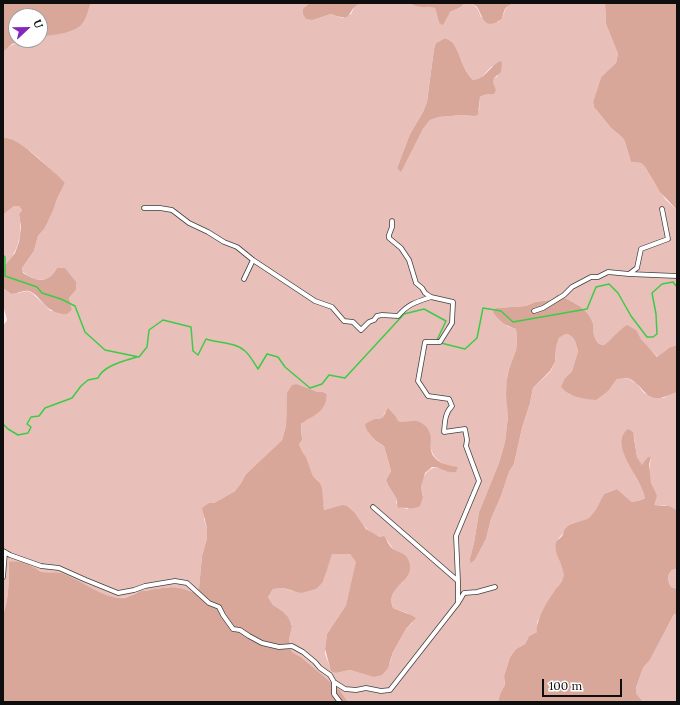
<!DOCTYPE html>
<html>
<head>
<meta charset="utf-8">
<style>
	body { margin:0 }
	#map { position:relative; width:680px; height:705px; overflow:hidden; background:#ffeff7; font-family:Lora,serif }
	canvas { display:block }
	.frame { position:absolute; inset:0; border:4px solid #0e0e0e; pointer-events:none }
	.north { position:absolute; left:8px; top:8px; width:40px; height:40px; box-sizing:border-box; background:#fff; border:1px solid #9f9f9f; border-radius:50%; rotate:68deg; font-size:11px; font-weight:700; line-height:16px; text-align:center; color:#0e0e0e }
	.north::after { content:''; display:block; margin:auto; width:14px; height:18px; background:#8427bc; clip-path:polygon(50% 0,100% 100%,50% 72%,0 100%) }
	.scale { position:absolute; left:542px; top:679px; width:80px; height:18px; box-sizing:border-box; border:2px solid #0e0e0e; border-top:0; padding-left:5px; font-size:12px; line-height:14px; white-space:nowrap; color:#0e0e0e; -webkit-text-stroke:3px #fff; paint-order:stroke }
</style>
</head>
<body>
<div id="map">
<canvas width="680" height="705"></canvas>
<div class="frame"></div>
<div class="north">U</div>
<div class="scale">100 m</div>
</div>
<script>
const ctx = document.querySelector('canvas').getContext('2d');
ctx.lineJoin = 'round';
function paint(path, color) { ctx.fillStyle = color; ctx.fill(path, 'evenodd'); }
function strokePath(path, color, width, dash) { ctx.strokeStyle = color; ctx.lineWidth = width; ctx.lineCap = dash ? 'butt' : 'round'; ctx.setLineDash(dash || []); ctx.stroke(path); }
const green = new Path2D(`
	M91 3H309L305 7 313 20 331 14 342 18 351 14 355 5 361 3H408L418 6 423 7 427 5 435 8 439 23 450 12 461 7 465 3C475 3 478 8 481 17L498 22 502 19C506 8 504 7 515 3H605L606 24 618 54 616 63 601 77 593 102 594 107 611 128 623 138 625 142 631 162 641 163 645 167 655 184 666 200 677 210V345L665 351 658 357 647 347 638 335H616L604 345 599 344C590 333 596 330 592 321 586 306 571 302 558 294L550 300 535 302 526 306 496 308 507 326 516 329 517 340 516 350 509 369 507 379 508 416 505 442 499 463 479 512 474 543 470 558 475 560 486 539 491 519 501 496 509 472 514 464 522 428 530 403 533 388 550 372 555 362 556 347 559 338 562 335 568 334 572 337 575 341 578 351 572 371 565 378 569 394 580 398 611 387 617 379H629L637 384 644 393 663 398 677 392V510L664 505H654L653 486 651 482 649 471 651 456 642 466 637 457 634 437H623L622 446 635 476 645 493V498L641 500 632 502 617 489 604 494C602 498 601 502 599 506 595 516 584 523 573 523L558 539 555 548 563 569V579L553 593 537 622V632L529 636 525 644 516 649 510 657 504 676 505 686 500 694 498 702H348L340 690 301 657 292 652 289 640 292 625 281 610 273 605 268 597 273 589 283 588 292 591 323 582 331 554H350L357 562 346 605 327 634 325 649V654L330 667 336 673 350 670 373 677 390 663 393 652 406 629 413 622 407 613 393 608C389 597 394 588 403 582L404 555 393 549 387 540 370 532 363 525 355 513 333 508 324 510 320 483 313 476 306 458 303 453 299 444 302 435 301 424C312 416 326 410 327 394L323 392H318L297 384 287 398 286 426 282 440 246 474 241 483 235 491 214 503H209L204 519 207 528V538L202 556 199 588 195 593C177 585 170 587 151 590 148 591 145 591 142 591 135 593 128 597 121 598 101 599 80 580 62 573 55 571 47 574 41 571 31 567 20 564 9 562 8 582 10 595 3 615V326L7 320 3 305V288L11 294 28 291 32 293 51 311 72 309 69 298 76 290 65 268H57C55 271 53 274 51 276 41 284 31 278 23 272L22 268 34 251 38 236 45 228 53 211 57 199 65 183C50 169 22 139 3 137V52C14 41 25 40 40 40V37L62 33 85 18ZM445 38C448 39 451 41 453 43 461 54 462 70 473 80H479L492 66 498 76 494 78 489 95H484L480 97 479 110 473 116 463 115 439 117 430 120 423 129 401 171 397 168 410 134 423 112 427 102 434 49 436 43ZM385 412 398 421 403 422 413 421 429 431C431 449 429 458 449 466L446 471 437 467C427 468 422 477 421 487 421 490 423 493 423 497L407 509 396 503V498L388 485 386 480 391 471 384 446C376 443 366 433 366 424L374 419H379L383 417Z
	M14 206H19L22 210 19 214C23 235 18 253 3 268V215Z
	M677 569V589L671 587C667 580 667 575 672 570Z
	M674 614H677V702H643L636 693V688L643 668 650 660Z`);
const forest = new Path2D(`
	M3 3H91C88 10 86 21 80 26 70 34 52 35 40 37V16H16V40H24L12 44 3 52Z
	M309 3H361C345 9 356 24 331 14L313 20 306 19 303 14V9Z
	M408 3H465L461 7 450 12 443 25 439 23 435 8C429 6 427 7 422 7 417 7 412 4 408 3Z
	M470 3H515C504 7 505 8 502 19 482 33 483 13 476 6 474 5 472 4 470 3Z
	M605 3H677V210L660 192 645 167 641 163 631 162 625 142 623 138 611 128 594 107 593 102 601 77 616 63 618 54 606 24Z
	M445 38C448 39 451 41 453 43 461 54 462 70 473 80 485 80 490 65 501 61L502 63 501 72 494 78 493 83 496 90 494 94 484 95 480 97 478 115 473 116 463 115 439 117 430 120 423 129 401 172 397 168 410 134 423 112 427 102 434 49 436 43Z
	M3 137C18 139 28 150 39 159 48 167 57 174 65 183L57 199 53 211 45 228 38 236 34 251 22 268 23 273C32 278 41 284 51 276 53 274 55 271 57 268H65L76 282V290L69 298 72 309C68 315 65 315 59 313 44 310 39 294 29 291 23 290 17 294 11 294L3 288V268L15 253 19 242 21 227 19 214 22 210 19 206H14L3 215Z
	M558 294C571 302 586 306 592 321 596 330 590 333 599 344L604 345C612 339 620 329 627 325L636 330 641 339 657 357 669 348 677 345V392C660 399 653 403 640 387 637 384 634 381 630 379 626 378 621 379 617 379L608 391 596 400C583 399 571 398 561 387L565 378 572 371 578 351 575 341 572 337 568 334 563 335 559 338 556 347 555 362 550 371 533 388 530 403 522 428 514 464 509 472 501 496 491 519 486 539 475 560 470 563V558L474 543 479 512 499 463 505 442 508 416 506 395 507 379 509 369 516 350 517 340 516 329C506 326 499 321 493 312L496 308 526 306 535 302 550 300Z
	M297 384 318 392H323L327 394C326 413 313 415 301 424L302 440 299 444 303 453 306 457 313 476 320 483 322 488 324 510 343 505 347 506 355 513 366 529 380 537 384 536C387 540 389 546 393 549 398 552 405 553 408 559 419 582 384 584 393 608L411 615 416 618 406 629 393 652 388 668 382 675 373 677 350 670 336 673 331 671 325 649 327 634 346 605 356 562 350 554H332L323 582 316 589 301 593 283 588 273 589 268 597 273 605 281 610 288 617 292 626 289 640 292 652 301 657 340 690 348 702H3V615C10 595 8 582 9 562 21 560 29 565 40 571 47 574 55 571 62 573 81 580 97 595 118 598 126 599 134 594 141 591 145 591 147 591 150 590 170 587 176 585 195 593L199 588 202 556 207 538V528L202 508 209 503H214L235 491 241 483 246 474 282 440 286 426 287 393 292 385Z
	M388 408 396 417 398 421C404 423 411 420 417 421 421 422 428 427 429 431 432 436 430 444 431 450 433 462 448 466 458 467L456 472C448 473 443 470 437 467H432L425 473 421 487 423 497 420 506C411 511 407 506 398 508L396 498 388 485 386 480 391 471 384 446C376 442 366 433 365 424L374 419H379L383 417Z
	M628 429 633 432 637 457 642 465 647 458 651 456 649 465 651 482 657 496 654 505 669 506 677 510V569L672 570C667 575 667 580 671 587L677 589V614H674L650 660 643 668 636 688V693L643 702H498L500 694 505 685 504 676 510 657 516 649 525 644 529 636 537 632C535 621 548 600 555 590 557 587 562 582 563 578 566 567 552 552 556 543 557 539 560 539 562 536 564 534 563 531 566 528 572 521 582 523 590 517 598 509 599 503 604 494L617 489 632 502 641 500 645 498C644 481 607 445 628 429Z`);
const stream = new Path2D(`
	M3 255 5 257V276L37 287 42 293 61 299 75 306 85 332 105 350 139 357 147 347 149 330 163 320 191 327 193 351 198 355 206 339C218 343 235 342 245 351 250 355 254 363 258 369L267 354 278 357 285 367 310 388 322 384 329 375 345 378 404 314 424 309 446 321 437 340
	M441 343 465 349 477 338 483 308 501 311 513 322 587 309 596 287 609 284 618 293 631 316 647 337H653L657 334 656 314 652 293 662 284 673 282 677 287
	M3 424 8 429 18 435 28 433 31 427 27 424 31 417 39 416 45 408 72 398 81 386 88 380 98 378C104 365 125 361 137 357`);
const minor = new Path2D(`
	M144 208H160L172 210 189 223 208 232 224 242 237 247 253 260 315 301 332 307 344 321 353 322 361 330 369 322 374 320 377 316 382 315 398 316C408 304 416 302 431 297L425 293 422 288 416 283 409 260 401 248 389 238V235L392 227V221
	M662 209 668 239 641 249 637 268 629 274 677 276
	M244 279 253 260
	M431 297 453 302 452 323 440 342H425L418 381 428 396 449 399 452 406C445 413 445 421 444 432L465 429 467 440 466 446 479 481 456 536 458 581
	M534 311 543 308 564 295 572 287 591 277H598L608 272 629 274
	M373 507 458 581V603
	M3 551 10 555 41 566 59 568 86 580 118 593 134 590 145 586 175 581 187 583 209 603 219 607 223 615 233 629 240 630 249 636 262 643 279 647 292 646 303 652 315 662 320 668 330 675 334 682 345 689 356 690 366 688 381 691 390 690 458 603 464 593 477 592 495 587
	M3 577 5 552
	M334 682V694L340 702`);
paint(green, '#e9c0b9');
paint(forest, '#d9a799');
strokePath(stream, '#3ccb46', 1.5);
strokePath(minor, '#414141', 5.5);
strokePath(minor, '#fff', 4);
</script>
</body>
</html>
